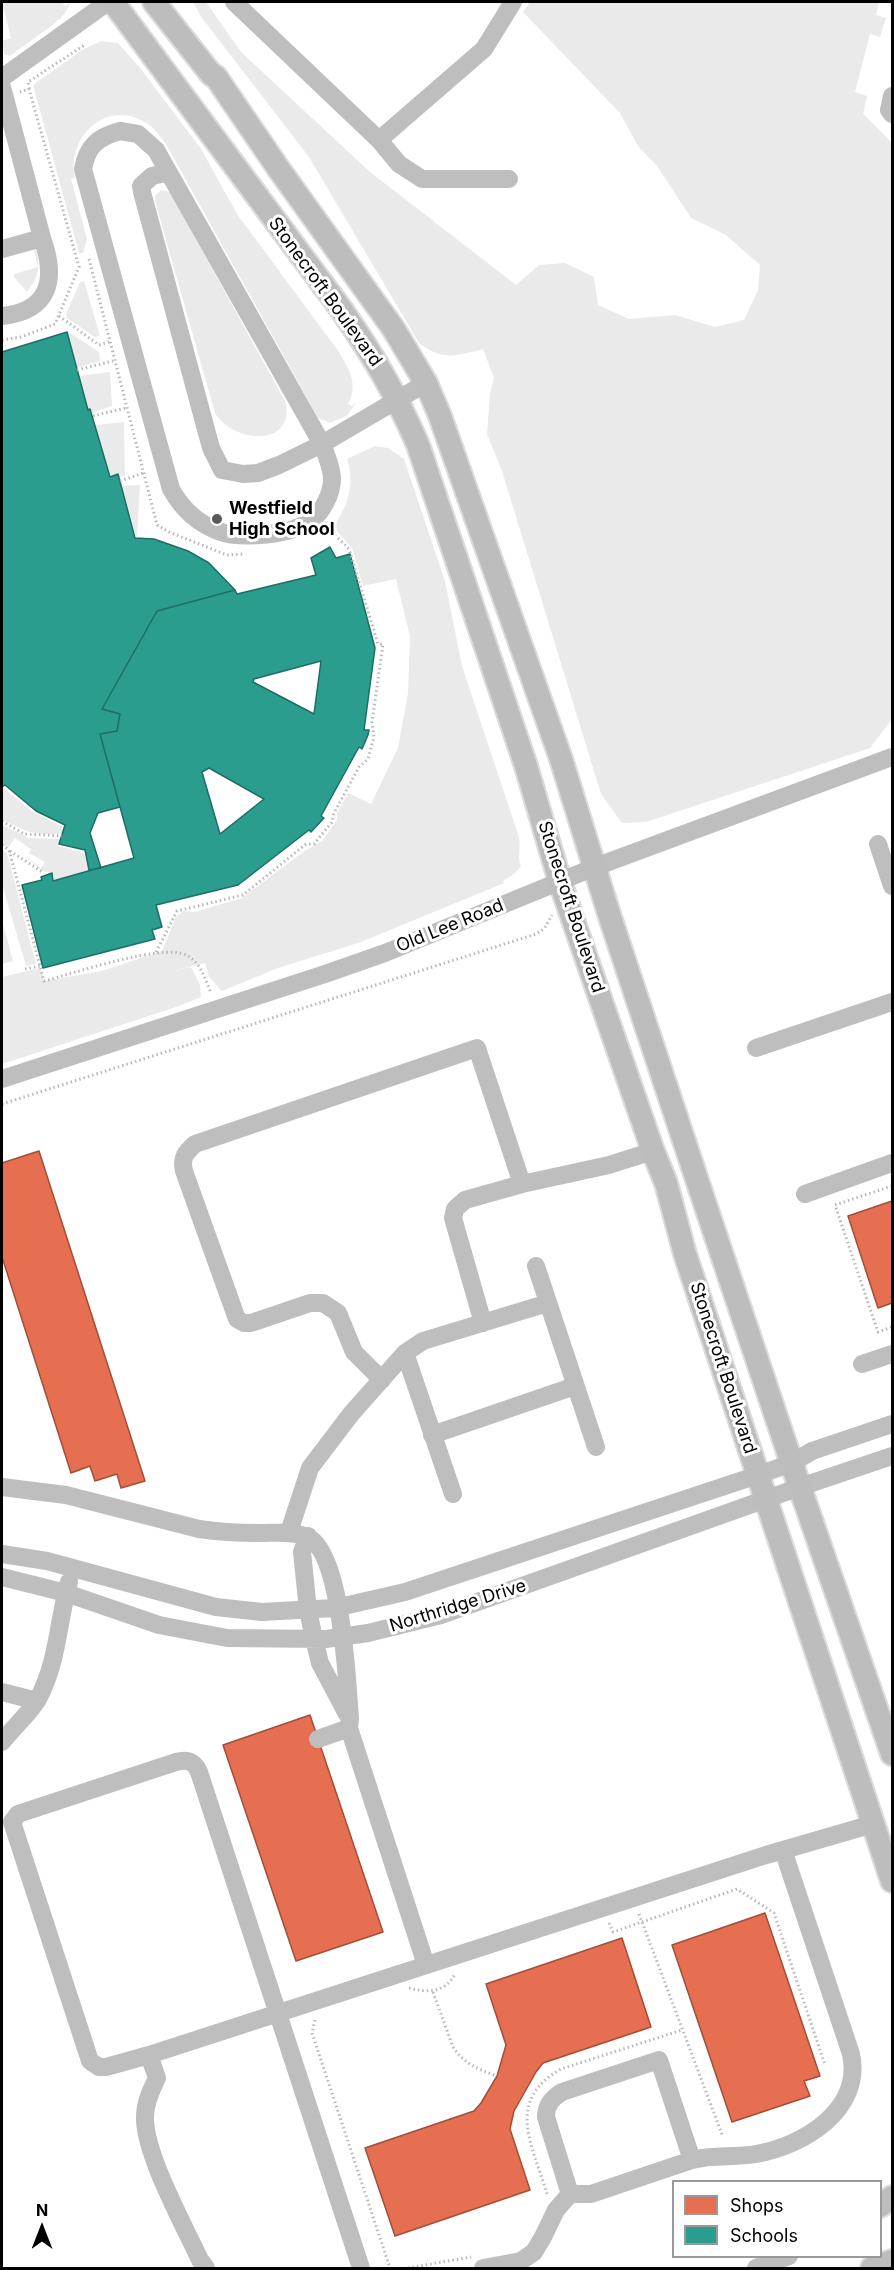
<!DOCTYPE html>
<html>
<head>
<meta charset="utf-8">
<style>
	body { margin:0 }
	#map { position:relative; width:894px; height:2270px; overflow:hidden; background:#fff; font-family:Inter,sans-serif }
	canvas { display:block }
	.frame { position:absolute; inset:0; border:3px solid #000; pointer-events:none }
	.legend { position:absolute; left:672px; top:2180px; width:210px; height:78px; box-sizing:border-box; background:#fff; border:2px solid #999; margin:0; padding:8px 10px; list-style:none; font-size:18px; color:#000 }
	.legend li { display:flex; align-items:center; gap:12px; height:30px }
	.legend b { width:30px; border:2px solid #999 }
	.north { position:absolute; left:12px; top:2198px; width:60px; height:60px; -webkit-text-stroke:4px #fff; paint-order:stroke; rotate:0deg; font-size:16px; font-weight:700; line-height:24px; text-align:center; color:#000 }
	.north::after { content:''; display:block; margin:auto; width:21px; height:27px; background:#000; clip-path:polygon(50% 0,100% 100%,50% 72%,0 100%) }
</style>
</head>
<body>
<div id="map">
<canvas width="894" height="2270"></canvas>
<div class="frame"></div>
<ul class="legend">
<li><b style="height:16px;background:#e76f51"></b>Shops</li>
<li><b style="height:16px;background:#2a9d8f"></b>Schools</li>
</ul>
<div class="north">N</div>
</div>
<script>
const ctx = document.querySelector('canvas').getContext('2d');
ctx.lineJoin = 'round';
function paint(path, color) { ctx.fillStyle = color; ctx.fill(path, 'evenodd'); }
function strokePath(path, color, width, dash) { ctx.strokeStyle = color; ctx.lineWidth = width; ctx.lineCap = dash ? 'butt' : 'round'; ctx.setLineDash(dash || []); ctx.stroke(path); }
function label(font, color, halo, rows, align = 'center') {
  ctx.font = font + ' Inter,sans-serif'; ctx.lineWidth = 6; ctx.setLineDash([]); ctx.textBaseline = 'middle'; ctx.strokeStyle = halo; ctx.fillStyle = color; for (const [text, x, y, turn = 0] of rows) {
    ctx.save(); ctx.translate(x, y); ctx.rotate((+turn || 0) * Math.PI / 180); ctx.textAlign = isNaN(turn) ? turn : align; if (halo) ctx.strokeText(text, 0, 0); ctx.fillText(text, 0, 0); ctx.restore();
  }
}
const green = new Path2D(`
	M2 2H64L63 4 66 6 71 2 65 13 59 20 58 19 54 24 10 56 4 54 2 41 11 38Z
	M193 2H206L241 52 370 172 516 285 539 265 565 263 594 277 598 305 629 319 675 315 715 327 744 320 758 290 760 265 726 235 691 218 657 166 638 146 620 113 523 12 530 2H879L876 15 886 18 880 37 870 34 855 92 867 96 863 114 892 143V719L870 748 646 822 622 823 601 794 502 471 487 434 490 393 494 378 483 349C456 356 443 361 419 343L309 157 202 18Z
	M101 41 118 43 140 68 201 149 237 214 339 352C349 370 359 384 348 404L352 406 356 402 348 415 330 423 318 418 166 144C159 135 153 126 143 121 104 100 66 139 75 178L71 179 87 239 83 253H79L33 85 82 50Z
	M161 190 170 192 286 403C294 447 234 444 215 413L155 201V196Z
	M36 250C41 267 38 278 27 292L14 277V274L38 267 34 251Z
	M84 281 100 336 95 337 67 318 66 314 80 282Z
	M67 331 99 352 100 361 77 368Z
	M110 372 112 406 92 413 90 409 88 410 79 376Z
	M124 422 125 475 120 477 119 474 109 476 95 425Z
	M375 446 388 448 404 459 445 581 462 666 519 837C521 848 517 857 521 866L515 873 503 881 504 883 361 942 278 968 222 991 209 977 205 963 161 974 191 967 200 985 201 997 176 1007 2 1064V977L40 968 44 981 102 971 162 951 176 917 183 911 195 912 242 898 303 852 323 840 337 820V813L348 793 371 804 398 748 408 693 410 636 396 579 363 586 352 548 333 527C348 507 355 484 347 459Z
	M140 485 137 537H136L122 486Z
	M5 789 32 811 63 827 61 834C36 835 24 832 2 819V790Z
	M2 825 29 838 60 839 59 846 84 853 89 870 54 880 52 873 42 871 26 856 41 868 45 862 29 853 31 849 15 838 8 848 2 844Z
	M2 850 7 853 36 964 26 966 2 884Z
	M2 920 13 961 2 964Z`);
const shops = new Path2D(`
	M39 1151 145 1481 121 1488 117 1474 95 1481 90 1466 71 1473 2 1257V1163Z
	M892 1201V1303L878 1308 848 1216Z
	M310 1715 383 1932 296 1961 223 1745Z
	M765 1913 820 2076 804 2081 810 2096 732 2122 672 1945Z
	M622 1938 651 2027 543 2063 536 2072 514 2111 510 2129 530 2190 395 2236 365 2148 474 2111 481 2103 497 2076 506 2045 486 1984Z`);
const schools = new Path2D(`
	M67 332 88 410 90 409 110 477 118 474 135 538 154 539 188 551 209 563 235 590 157 611 102 709 120 714 117 731 100 734 120 807 98 813 90 833 101 868 89 870 85 850 59 844 65 825 36 811 5 785 2 787V352Z
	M330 547 336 558 350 554 375 648 364 730H369L368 735 362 749 359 747 321 816 324 818 311 832 309 830 238 885 156 905 162 927 152 930 155 939 43 968 22 885 42 880 41 877 52 873 53 881 134 858 100 734 117 731 120 714 102 709 157 611 235 590 237 594 316 575 311 558ZM321 661 314 714 253 682 254 679ZM209 768 264 799 220 834 202 772Z`);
const path = new Path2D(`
	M29 89 28 82 86 44
	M89 259 157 525 169 532 227 555 245 554
	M59 316 99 345 109 342
	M2 340 21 337 55 324 79 267 29 89 20 92
	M77 370 113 361
	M93 416 126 408
	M120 481 143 473
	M2 821 24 834 62 836
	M2 845 9 850 44 981C72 974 162 943 186 955 201 962 205 979 211 993
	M10 851 44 873
	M156 952 177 911 243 895 306 844H314L332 822 334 813 359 767 368 759 374 737 372 722 383 644H378L349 549 328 528
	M25 969 40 966
	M2 1104 536 934 544 929 552 915
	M892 1186 835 1205 878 1332 892 1327
	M639 1914 723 2137
	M609 1923 613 1932 737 1889 774 1913 825 2065
	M409 1988C427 1993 445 1993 455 1974
	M433 1992 453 2047C464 2064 478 2069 497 2076
	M315 2020 312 2033 390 2268
	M547 2194C533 2146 504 2101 561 2069L682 2030
	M408 2268 471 2257`);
const minor = new Path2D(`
	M234 2 379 140 484 49 513 2
	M2 78 108 2
	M2 87 42 238 2 249
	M892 96 889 110 892 114
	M120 131 138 134 156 150 322 444C326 454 332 468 332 479 332 493 323 511 312 520 292 535 242 540 218 531 197 523 182 509 171 489L83 169C87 146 98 137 120 131Z
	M379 140 399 164 422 179H509
	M172 178 165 173 152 176 141 186 142 192 211 448 222 470 243 474 258 473 279 465 322 444 426 383
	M2 316C50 311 57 279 42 238
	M878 844 892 886
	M756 1048 892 1002
	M2 1079 325 974 385 953 595 867 892 757
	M522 1184 609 1165 653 1151
	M805 1194 892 1163
	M536 1266 596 1447
	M405 1353 453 1494
	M862 1364 892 1354
	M382 1380 354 1352 338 1313 323 1303H310L251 1323H244L237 1319 184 1171C181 1158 185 1153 195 1144L477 1048 522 1184 465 1200 455 1209 453 1218 483 1323
	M432 1435 575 1386
	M2 1487 66 1495 199 1529C219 1532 239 1533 259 1533 275 1533 290 1531 305 1536 342 1547 347 1683 350 1718L349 1728 426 1965
	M289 1532 310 1468 351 1414 405 1353 423 1341 548 1303
	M308 1536 302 1552 308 1610 314 1639 320 1663 347 1714
	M2 1554 47 1561 216 1607 262 1612 335 1608 405 1592 758 1475 792 1463 812 1451 892 1424
	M2 1577 66 1593 159 1625 227 1638 326 1639 368 1633 441 1615 800 1487 892 1456
	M2 1692 37 1701
	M318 1739 349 1728
	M2 1742C13 1728 29 1714 38 1699 58 1662 58 1621 69 1582
	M149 2055 106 2067H99L90 2061 12 1822 18 1814 176 1762C187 1759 194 1761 199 1772L361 2268
	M692 2160C713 2154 734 2158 756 2154 803 2146 863 2110 851 2054L783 1850
	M206 2268 200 2260C184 2225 144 2153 145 2117 145 2103 151 2090 157 2078L149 2055 766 1855 873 1824
	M483 2268 521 2261 534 2252 543 2237 556 2210 570 2194H591L692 2160 659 2060 562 2092C552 2098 546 2105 546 2117L570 2194
	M756 2268 789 2256`);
const major = new Path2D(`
	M113 2 341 309C373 355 396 394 418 445L526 766 560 882 653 1151 666 1183 685 1254 892 1881
	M154 2 211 74 216 77 278 168 393 328 426 383 440 416 561 759 609 914 700 1189 796 1476 892 1754
	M880 2206 892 2197
	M872 2268 892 2261`);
const markers = [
	[217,519,6,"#595959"]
];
const streetNames = [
	["Stonecroft Boulevard",325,292,54],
	["Stonecroft Boulevard",571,907,72],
	["Old Lee Road",450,926,-22],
	["Stonecroft Boulevard",723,1368,72],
	["Northridge Drive",458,1606,-17]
];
const poiNames = [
	["Westfield",229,509],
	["High School",229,530]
];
paint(green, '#eaeaea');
paint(shops, '#e76f51');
strokePath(shops, '#a24e39', 1.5);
paint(schools, '#2a9d8f');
strokePath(schools, '#1d6e64', 1.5);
strokePath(major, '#dbdbdb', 26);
strokePath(path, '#b8b8b8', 3, [1.5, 3]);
strokePath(minor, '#bebebe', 18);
strokePath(major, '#bdbdbd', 22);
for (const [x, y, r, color] of markers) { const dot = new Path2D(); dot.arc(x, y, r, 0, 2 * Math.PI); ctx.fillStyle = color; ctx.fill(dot); strokePath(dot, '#fff', 2); }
label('18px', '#000', '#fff', streetNames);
label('bold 18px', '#000', '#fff', poiNames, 'left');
</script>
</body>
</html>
